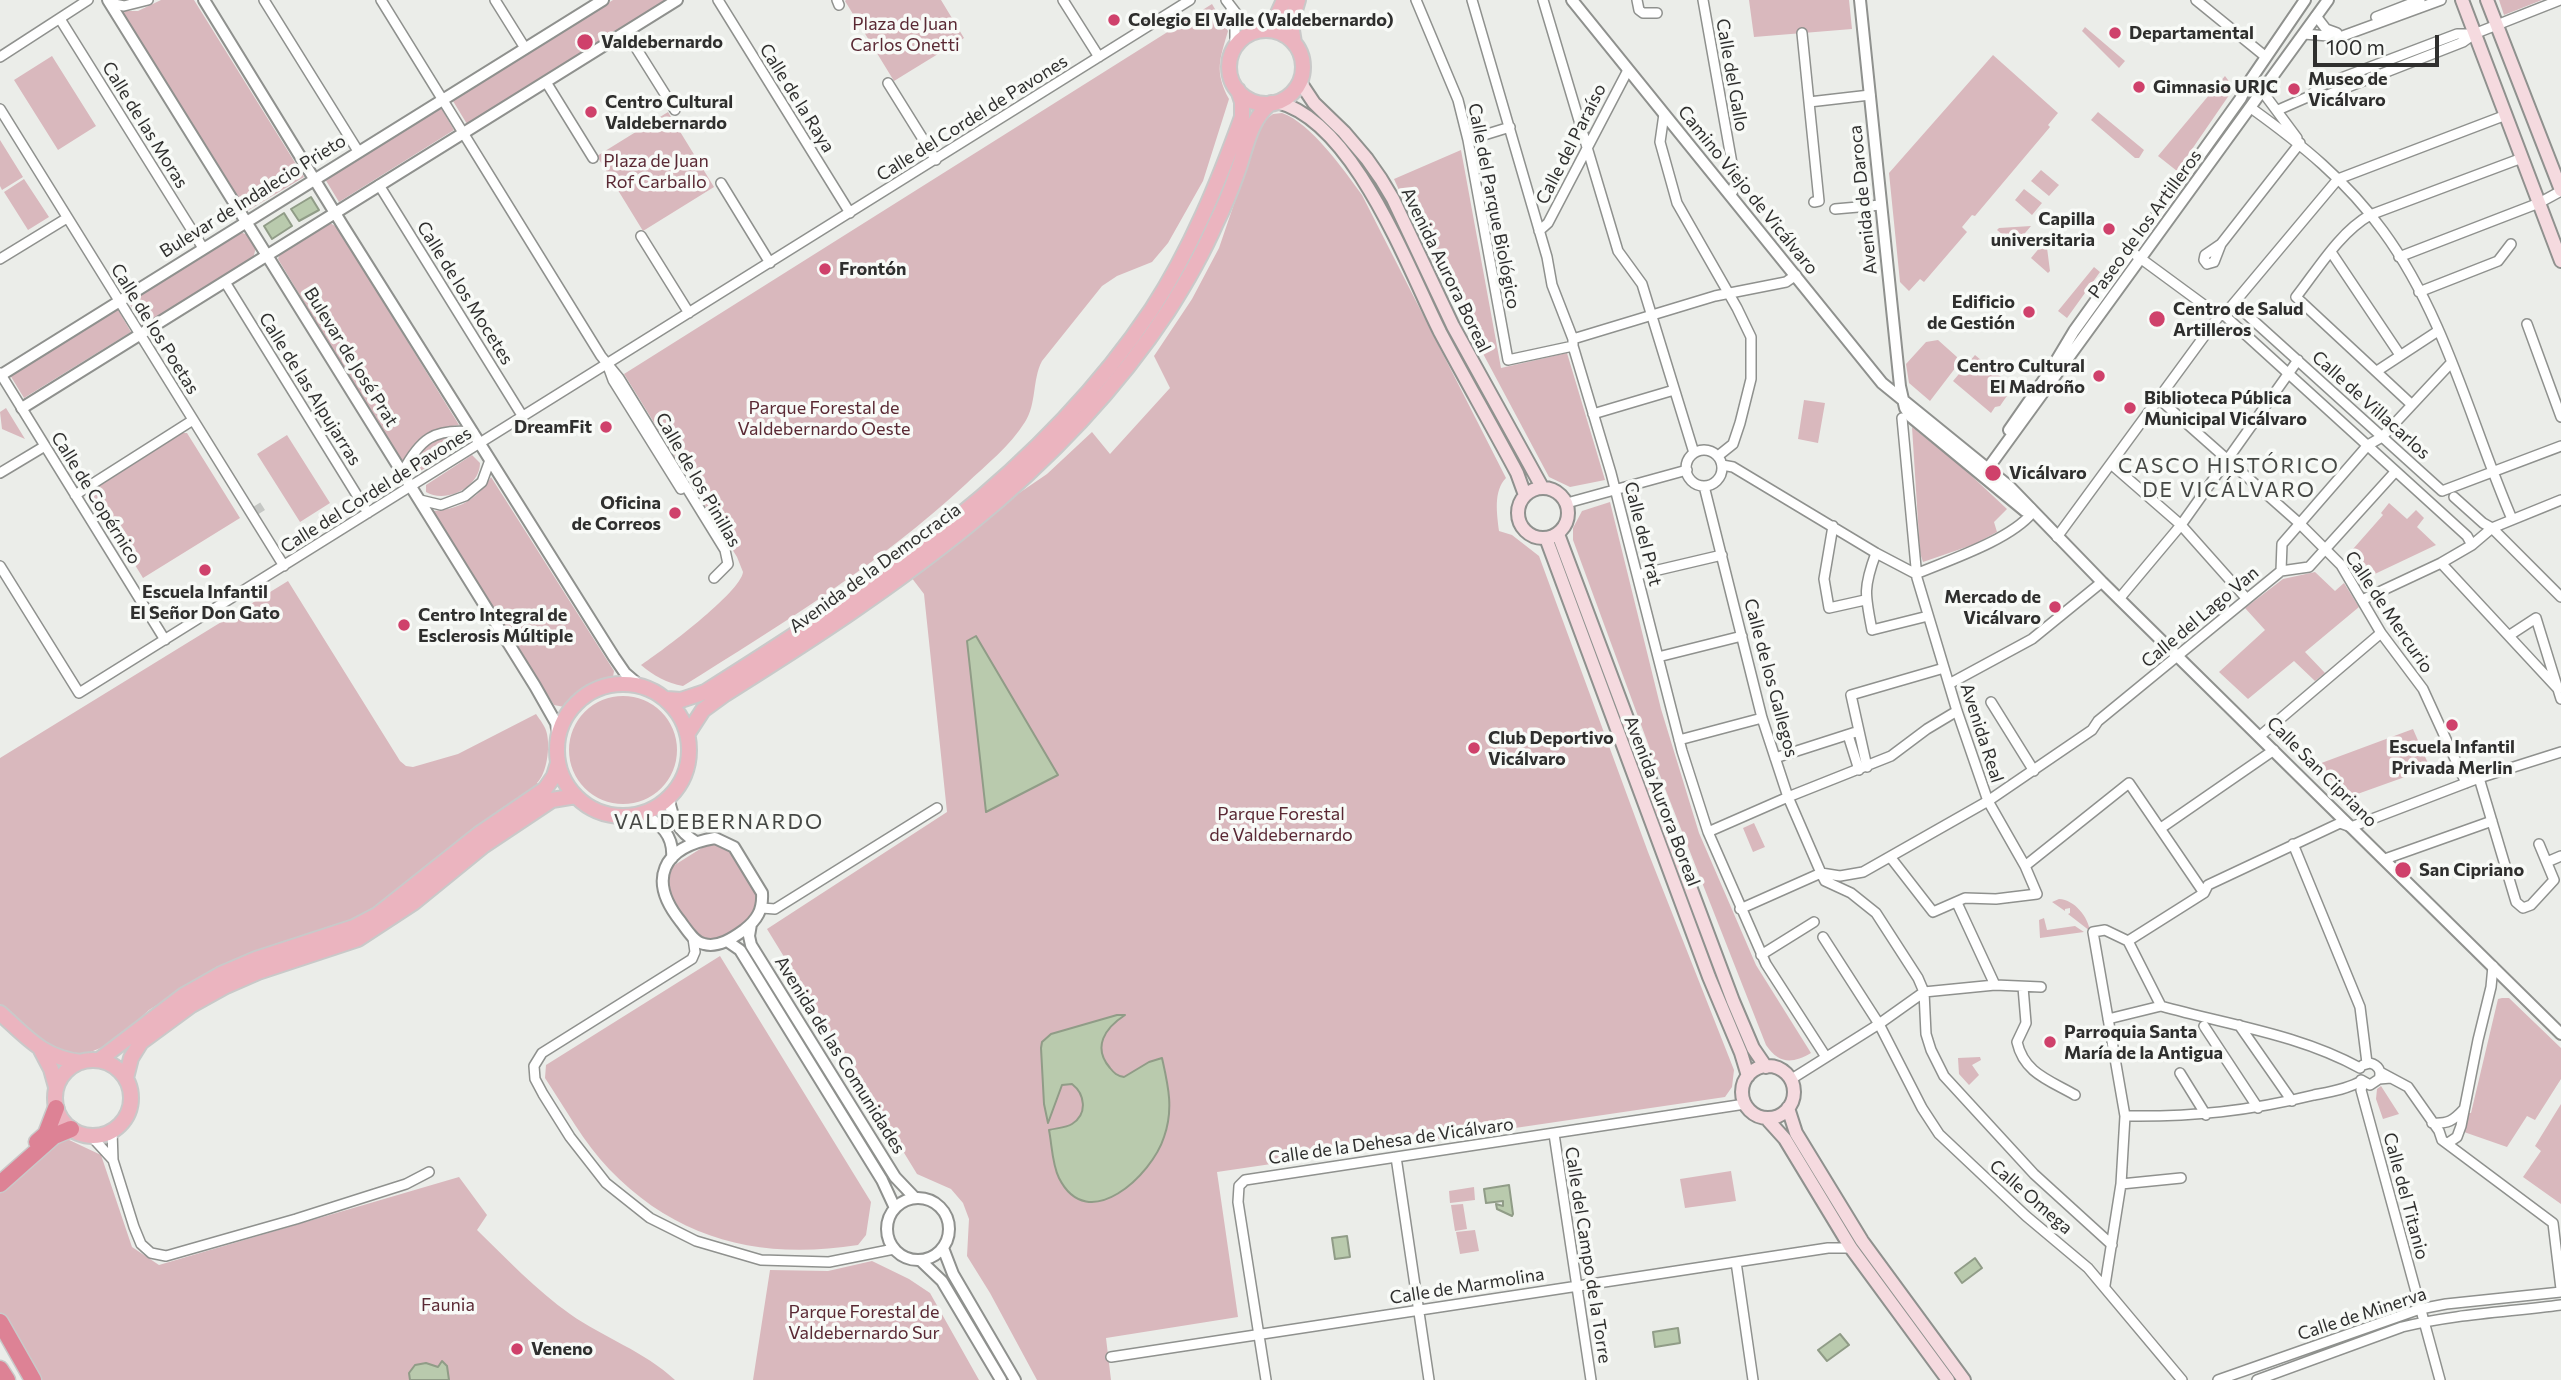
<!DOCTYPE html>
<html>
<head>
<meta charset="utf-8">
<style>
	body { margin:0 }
	#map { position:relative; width:2561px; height:1380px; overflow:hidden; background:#ebede9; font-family:Commissioner,sans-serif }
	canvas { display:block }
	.scale { position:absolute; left:2313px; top:35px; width:126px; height:32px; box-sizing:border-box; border:4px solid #2f2f2e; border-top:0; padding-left:9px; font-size:21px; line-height:24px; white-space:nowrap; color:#2f2f2e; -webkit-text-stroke:5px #f8faf7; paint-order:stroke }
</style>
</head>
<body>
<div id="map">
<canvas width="2561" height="1380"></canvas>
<div class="scale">100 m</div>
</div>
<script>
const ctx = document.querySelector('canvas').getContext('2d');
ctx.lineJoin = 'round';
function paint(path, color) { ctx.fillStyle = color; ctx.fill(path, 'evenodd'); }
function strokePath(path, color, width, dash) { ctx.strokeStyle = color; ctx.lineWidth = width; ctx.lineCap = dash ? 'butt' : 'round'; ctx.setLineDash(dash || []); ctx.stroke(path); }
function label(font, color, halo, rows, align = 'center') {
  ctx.font = font + ' Commissioner,sans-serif'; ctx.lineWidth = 7; ctx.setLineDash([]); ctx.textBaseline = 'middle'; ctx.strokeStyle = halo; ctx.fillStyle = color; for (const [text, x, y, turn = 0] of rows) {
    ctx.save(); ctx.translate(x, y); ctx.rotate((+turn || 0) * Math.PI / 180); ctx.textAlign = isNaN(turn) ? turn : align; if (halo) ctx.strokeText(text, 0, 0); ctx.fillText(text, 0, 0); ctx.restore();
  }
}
const green = new Path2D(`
	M161 0H194L304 177 247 211 122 11H138Z
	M613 0H666L467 124 453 101Z
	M846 0H941L964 38 894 81 845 1Z
	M1749 0H1849L1852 29 1754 37Z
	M2499 0H2542L2504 15Z
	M1212 4 1228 31C1220 59 1214 71 1229 99L1203 181 1168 243 1152 262 1117 276 1102 286 1042 361C1032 380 1037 403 1025 422 1010 446 986 465 966 484 880 564 782 624 683 686 667 683 654 676 641 665 661 652 741 592 743 572L737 557 624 374Z
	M2085 27 2125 61 2119 68 2082 31Z
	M1993 55 2058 113 2048 125 2050 127 1975 216 1972 215 1962 227 1967 232 1924 282 1920 279 1909 291 1900 282 1889 173Z
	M52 56 96 126 58 150 14 80Z
	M2225 76 2234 88 2177 171 2158 156Z
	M440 106 454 130 339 202 325 179Z
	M668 112 714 187 643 231 597 156Z
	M2098 112 2144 150 2139 158H2135L2091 120Z
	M1282 113C1311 123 1344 170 1362 195L1506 478C1493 491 1497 514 1499 531L1512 535 1539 556 1648 852 1734 1070 1732 1087 1725 1097 1217 1172 1238 1317 1106 1338 1111 1380H1037L990 1293 967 1256 969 1219 963 1203 951 1189 917 1174 767 929 947 812 924 594 911 577 1006 502 1047 474 1092 432 1110 454 1170 388 1154 356 1192 299 1219 248 1262 122 1273 114Z
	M0 140 23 177 2 190 0 186Z
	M1461 150 1501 368 1567 353 1605 480 1570 487 1549 477 1418 232 1394 179Z
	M2041 170 2059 185 2049 196 2031 181Z
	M24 179 49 217 28 230 4 192Z
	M2024 189 2042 203 2032 215 2015 200Z
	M330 223 337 227 459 425C429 428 415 437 402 464L278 259 281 251Z
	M2031 226 2015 245 1997 230 1999 228Z
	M240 232 248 235 256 247 253 259 143 326 128 301Z
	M2046 240 2050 271 2048 273 2031 258Z
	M2094 267 2100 272 2067 318 2058 311Z
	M117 308 131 332 24 398 10 375Z
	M1938 340 1957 357 1956 367 1930 401 1909 383 1906 364 1926 342Z
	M1975 355 2013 387 2000 406 1995 407 1991 413 1953 381Z
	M1804 400 1825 403 1818 443 1798 439Z
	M6 408 25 439 2 429 0 412Z
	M1912 427 1963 468 2007 509 1994 522 1997 532 1995 533 1975 544 1923 562 1920 553Z
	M182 433H187L240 518 143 578 89 490Z
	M287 435 330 503 300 522 257 454Z
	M442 436H452L467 442 414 475 412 472C415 455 426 443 442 436Z
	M472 455 480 463C480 487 446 504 426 492V485Z
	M491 477 614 671 613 677 579 693 564 707 554 705 431 511C458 510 477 500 491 477Z
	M1610 502 1661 709 1699 833 1756 965 1811 1053C1792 1064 1779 1064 1766 1045L1657 768 1573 540V528L1582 511Z
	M2389 503 2407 519 2416 510 2424 518 2417 527 2436 545 2360 581 2355 571 2366 565 2353 549 2383 515 2381 513Z
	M2315 572 2335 591 2344 583 2359 607 2305 652 2325 673 2315 681 2294 661 2248 699 2219 672 2265 630 2245 608 2283 579Z
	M288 581 400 761 406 766 413 767 458 754 536 714C540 720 546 727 547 734 550 748 547 773 537 783L539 787 484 822 370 911 330 930 264 949 210 972 149 1010 113 1043 78 1057 52 1051 0 1004V758Z
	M569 750a54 54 0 1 1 108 0a54 54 0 1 1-108 0Z
	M2413 729 2430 768 2349 797 2316 765Z
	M1754 823 1765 847 1753 852 1743 828Z
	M708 844C725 843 732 853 740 867 746 875 754 885 756 895 761 919 720 946 700 937 690 933 685 922 680 913 667 892 666 892 670 868Z
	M2059 899C2075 900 2088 917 2090 931L2068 914 2070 913V908L2065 909V911L2052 902Z
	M2044 918 2047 930 2075 926 2084 932 2040 938 2039 920Z
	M720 956 871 1202 866 1235 858 1245C762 1260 678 1241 609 1169 584 1143 565 1108 545 1078L546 1065Z
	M2502 998H2509L2561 1048V1079L2535 1120 2527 1116 2507 1147 2464 1132 2468 1113H2471L2498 999Z
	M1980 1057 1981 1060 1972 1065 1979 1075 1969 1085 1959 1074 1958 1058Z
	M2381 1086 2399 1114 2383 1119 2376 1099 2377 1089Z
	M2561 1104V1204L2523 1177 2541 1151 2535 1146Z
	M65 1138 101 1155 132 1247 159 1265 459 1177 487 1215 477 1230C507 1259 536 1290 570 1314 604 1338 644 1351 675 1380H38L0 1313V1193L27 1167Z
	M1731 1171 1736 1201 1685 1208 1680 1179Z
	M1474 1187 1475 1200 1450 1203 1449 1191Z
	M1463 1204 1467 1229 1455 1231 1451 1205Z
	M1475 1230 1479 1251 1460 1254 1456 1232Z
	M872 1261 909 1279 930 1293 979 1380H753L770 1270 828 1271Z`);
const water = new Path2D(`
	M311 197 319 210 299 221 291 209Z
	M284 213 292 226 272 239 264 226Z
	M976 636 1058 775 986 812 967 641Z
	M1117 1015H1125C1105 1028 1092 1047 1110 1068 1114 1073 1117 1076 1124 1077L1149 1062 1162 1058C1168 1085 1174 1109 1164 1137 1152 1175 1088 1236 1059 1178 1052 1164 1052 1145 1049 1130 1056 1128 1066 1128 1072 1124 1088 1114 1085 1094 1072 1084L1062 1085 1048 1123 1044 1104 1041 1048 1042 1042 1051 1034Z
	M1509 1185 1513 1214 1512 1216 1497 1209 1496 1204 1503 1206V1201L1486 1203 1484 1189Z
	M1347 1236 1350 1257 1335 1259 1332 1238Z
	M1975 1258 1982 1268 1962 1283 1955 1273Z
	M1678 1328 1680 1343 1655 1347 1653 1332Z
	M1840 1334 1849 1345 1827 1361 1818 1350Z
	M442 1361 447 1366 449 1380H410L409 1373 415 1365 426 1363 438 1367Z`);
const minorTunnel = new Path2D(`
	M255 511 263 506`);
const minor = new Path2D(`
	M264 0 358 151
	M381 0 601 356 619 378 725 550 728 564 714 578
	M495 0 525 48
	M718 0 850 213
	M837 0 839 5
	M1063 0 1099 57
	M1226 0 1239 17 1256 32
	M1416 0 1458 100 1468 140 1508 360 1573 346
	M1472 0 1547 257 1552 285 1573 339V346L1611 473 1682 751 1708 832 1766 964 1826 1057
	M1543 0 1618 251 1642 284 1694 453
	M1637 0 1639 10 1643 13H1657
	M1703 0 1736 186 1731 194
	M2196 0 2266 57
	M110 3 124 6 148 0
	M1231 10 1235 28V47
	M2316 16 2326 29 2337 33
	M2376 17 2420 0
	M60 19 203 248
	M626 32 675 110
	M1802 33 1819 201 1814 202
	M2304 34 2340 37 2441 0
	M0 57 88 0
	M546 82 593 158
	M888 83 936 160
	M2247 85 2262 91 2297 138
	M2310 96H2325L2463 42 2474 34 2560 0
	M1809 102 1870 95
	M2251 108C2301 144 2347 181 2383 231 2446 317 2471 424 2512 519
	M0 109 284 566
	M2278 110 2310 96 2320 86 2457 34H2474
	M1664 114 1660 142 1677 203 1737 308 1751 337V379L1740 423 1733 444 1718 456
	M1468 140 1510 127
	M721 183 770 263
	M379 185 523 417
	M1835 209 1881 205
	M1539 231 1548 223 1628 70
	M641 236 689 313
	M2221 244 2214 262 2207 264 2204 260 2205 255 2221 244 2300 143
	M2331 252 2400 355
	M2136 255 2219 316
	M2399 257 2539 203 2561 191
	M0 259 67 218
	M225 282 368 513
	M2419 292 2498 261 2511 244
	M2234 303 2442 491
	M2224 315 2467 536 2472 545 2492 528 2561 500
	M2527 324 2561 417
	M1573 339 1715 296 1786 282 1796 275
	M609 369 613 380 681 489
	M2377 371 2438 331
	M0 373 165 640
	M2159 399 2299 523 2341 565 2381 633 2423 689 2466 783
	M2411 404 2296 297C2318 269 2339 233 2370 215L2522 158
	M1593 414 1674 390
	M1686 468a18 18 0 1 1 36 0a18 18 0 1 1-36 0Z
	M2111 464 2181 525 2246 598
	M1722 465 1733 467 1876 553 1916 574
	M0 473 45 446
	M402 473C420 439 433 428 473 432
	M1704 486 1762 718 1788 797 1821 873 1825 881 1851 893 1876 913 1918 978 1924 992 1926 1034 1931 1050 1944 1076 2034 1174 2112 1245
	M2442 491 2561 446
	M75 495 193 420
	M2454 497 2483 523 2492 528 2561 597
	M420 500 441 505 465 496 482 482 490 460
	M1567 503 1687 470
	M1833 526 1824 579 1829 608 1865 600
	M2057 537 2219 316 2224 315 2338 179 2506 115
	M1876 553C1863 588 1865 595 1872 630L1928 616
	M2441 563 2558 689
	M0 566 79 693 1190 0
	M2281 571 2282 544 2368 445 2382 437 2451 363
	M2281 571 2309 567 2395 472
	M1916 574C1949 560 2010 540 2032 513L2031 508
	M1637 575 1722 555
	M2119 599 2181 525 2298 360
	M2362 600 2441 563 2472 545
	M2510 635 2536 618 2561 699
	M1658 657 1742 636
	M1949 684 2032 639 2102 582
	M1991 702 2034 771
	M1859 731 1851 695 1944 668
	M1848 735 1859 770
	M2260 736 2381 633
	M1679 740 1762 718
	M1775 758 1859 731 1867 767
	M2479 778 2516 902 2523 908 2531 905 2554 880 2539 844
	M2161 828 2274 750
	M1708 832 1788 797 1891 756 1927 729 1957 711
	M2293 844 2360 1007 2367 1063
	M1891 858 1933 912 1965 898 1996 899 2037 894 2025 866 1988 801 1957 711 1917 578 1902 418
	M2385 859 2492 821
	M2547 862 2561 856
	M2025 866 2129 783 2204 893
	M1821 873 1840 876 1863 872 1988 801 2092 730 2098 721 2281 571
	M1957 903 1995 985
	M762 908 775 909 937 808
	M1740 909 1821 873
	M1823 937 1879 1024 1922 1108 1939 1134 2026 1216 2088 1268 2182 1380
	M693 938 695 952 692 959 542 1053 534 1066 535 1079 543 1094 570 1137 606 1183 650 1218 696 1241 761 1260 829 1262 894 1249
	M2128 941 2204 893 2208 885 2340 823 2351 827 2479 778 2561 752
	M2128 941 2161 1006C2228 1025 2298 1034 2360 1068
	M1761 955 1814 922
	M2023 987 2026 1023 2017 1042C2024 1073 2049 1080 2075 1095
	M1924 992 1995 985 2041 987
	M2108 1019 2161 1006
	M2239 1025 2292 1101
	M2204 1026 2258 1108
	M2363 1065 2370 1063C2378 1065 2382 1071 2379 1079
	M2380 1072 2408 1087 2439 1131 2442 1140 2553 1223 2561 1289
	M2180 1073 2206 1115
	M1790 1080 1879 1024 1924 992
	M2361 1080 2370 1085 2379 1079 2391 1078
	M2363 1083 2361 1090 2440 1380
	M2125 1116C2193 1117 2249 1111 2314 1095 2329 1092 2348 1089 2361 1081
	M2432 1123C2448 1124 2453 1121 2464 1109
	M112 1131 113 1160 134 1227 141 1244 151 1253 166 1256 296 1219 406 1184 429 1172
	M1554 1134 1591 1380
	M91 1136 113 1160
	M2448 1143 2457 1137 2461 1126 2478 1040 2491 987 2493 966
	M1396 1157 1429 1380
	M2121 1184 2181 1178
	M1736 1262 1753 1380
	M2105 1285 2121 1184 2125 1116 2093 932 2105 930 2128 941
	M1111 1357 1828 1248H1851
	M1266 1380 1238 1202 1239 1186 1245 1180 1745 1104
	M2218 1380 2420 1309 2446 1304 2561 1292
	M2257 1380 2402 1327C2455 1314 2508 1312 2561 1305`);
const tertiary = new Path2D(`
	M108 0 535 686 556 723 558 734
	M204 0 343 226 614 657 625 673 639 685
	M1572 0 1882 383 2010 487 2102 582 2561 1034
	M1860 0 1900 386 1905 408 1911 417 2025 511
	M1 375 603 0
	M22 408 677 0
	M2009 430 2050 371 2074 331 2241 98 2247 85 2305 0
	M1989 467 2328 0
	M669 799C672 818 679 832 696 842
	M642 814C661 823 674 836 672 858
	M715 838 734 847 762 893C763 910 757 920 744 930 733 938 718 948 704 944 694 942 687 930 681 922 647 880 662 847 715 838Z
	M751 924 749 936 751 945 895 1177 915 1198
	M727 941 740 950 882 1180 895 1208
	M887 1229a31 31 0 1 1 62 0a31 31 0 1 1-62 0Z
	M943 1248 953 1274 1015 1380
	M920 1260 942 1281 1001 1380`);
const secondary = new Path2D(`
	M2462 0 2561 261
	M2487 0 2561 190
	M1300 82 1314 103 1344 132 1367 159 1381 179 1393 199 1453 326 1542 487
	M1277 102C1354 121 1407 266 1440 332 1465 379 1492 426 1517 473L1525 495
	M1518 513a25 25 0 1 1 50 0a25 25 0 1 1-50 0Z
	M1558 534 1733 1001 1753 1048 1766 1067
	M1546 538 1709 977 1741 1053 1748 1076
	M1742 1092a26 26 0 1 1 52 0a26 26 0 1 1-52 0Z
	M1788 1108 1796 1133 1862 1241 1964 1380
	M1766 1118 1785 1139 1851 1248 1948 1380`);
const primary = new Path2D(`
	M1263 30 1275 20 1284 0
	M1229 67a37 37 0 1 1 74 0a37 37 0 1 1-74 0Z
	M1294 43 1291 24 1298 0
	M557 750a66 66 0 1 1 132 0a66 66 0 1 1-132 0Z
	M667 699 681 700 705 692C873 586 1041 476 1152 309 1191 249 1218 183 1242 117V102L1238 90
	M688 733 703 710 725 694C891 590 1058 478 1168 311 1186 283 1203 253 1216 223 1224 207 1231 190 1237 173 1246 149 1249 120 1271 103
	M0 1013C27 1037 43 1058 81 1062
	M41 1050 51 1069 56 1087
	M99 1060 184 995 221 974 256 959 354 927 377 915 479 834 545 789 554 776 558 763
	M55 1098a38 38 0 1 1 76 0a38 38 0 1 1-76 0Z
	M126 1078 131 1058 141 1042 190 1006 226 986 258 972 358 939 413 903 483 846 552 800 576 796`);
const motorway = new Path2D(`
	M37 1142 46 1134 56 1108
	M0 1184 54 1136 71 1129
	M0 1322 33 1380
	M0 1369 7 1380`);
const markers = [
	[1114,20,7,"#cf416b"],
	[2115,33,7,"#cf416b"],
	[585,42,9,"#cf416b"],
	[2139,87,7,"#cf416b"],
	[2294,89,7,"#cf416b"],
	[591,112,7,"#cf416b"],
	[2109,229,7,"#cf416b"],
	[825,269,7,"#cf416b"],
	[2029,312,7,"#cf416b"],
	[2157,319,9,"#cf416b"],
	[2099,376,7,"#cf416b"],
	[2130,408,7,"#cf416b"],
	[606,427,7,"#cf416b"],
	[1993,473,9,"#cf416b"],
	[675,513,7,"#cf416b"],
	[205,570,7,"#cf416b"],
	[2055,607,7,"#cf416b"],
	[404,625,7,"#cf416b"],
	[2452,725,7,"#cf416b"],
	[1474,748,7,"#cf416b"],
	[2403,870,9,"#cf416b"],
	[2050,1042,7,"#cf416b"],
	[517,1349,7,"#cf416b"]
];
const poiNames = [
	["Colegio El Valle (Valdebernardo)",1128,20],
	["Departamental",2129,33],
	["Valdebernardo",601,42],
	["Museo de",2308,79],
	["Vicálvaro",2308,100],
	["Gimnasio URJC",2153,87],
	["Centro Cultural",605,102],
	["Valdebernardo",605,123],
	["Capilla",2095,219,"right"],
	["universitaria",2095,240,"right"],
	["Frontón",839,269],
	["Edificio",2015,302,"right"],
	["de Gestión",2015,323,"right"],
	["Centro de Salud",2173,309],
	["Artilleros",2173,330],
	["Centro Cultural",2085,366,"right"],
	["El Madroño",2085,387,"right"],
	["Biblioteca Pública",2144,398],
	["Municipal Vicálvaro",2144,419],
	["DreamFit",592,427,"right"],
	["Vicálvaro",2009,473],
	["Oficina",661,503,"right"],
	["de Correos",661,524,"right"],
	["Escuela Infantil",205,592,"center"],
	["El Señor Don Gato",205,613,"center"],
	["Mercado de",2041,597,"right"],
	["Vicálvaro",2041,618,"right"],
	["Centro Integral de",418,615],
	["Esclerosis Múltiple",418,636],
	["Club Deportivo",1488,738],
	["Vicálvaro",1488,759],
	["Escuela Infantil",2452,747,"center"],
	["Privada Merlin",2452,768,"center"],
	["San Cipriano",2419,870],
	["Parroquia Santa",2064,1032],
	["María de la Antigua",2064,1053],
	["Veneno",531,1349]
];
const parkNames = [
	["Plaza de Juan",905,24],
	["Carlos Onetti",905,45],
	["Plaza de Juan",656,161],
	["Rof Carballo",656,182],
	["Parque Forestal de",824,408],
	["Valdebernardo Oeste",824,429],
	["Parque Forestal",1281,814],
	["de Valdebernardo",1281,835],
	["Faunia",448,1305],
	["Parque Forestal de",864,1312],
	["Valdebernardo Sur",864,1333]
];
const streetNames = [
	["Calle del Gallo",1732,75,80],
	["Calle de la Raya",797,98,58],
	["Calle del Cordel de Pavones",972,118,-32],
	["Calle de las Moras",145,125,58],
	["Calle del Paraíso",1571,144,-63],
	["Camino Viejo de Vicálvaro",1748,190,51],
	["Bulevar de Indalecio Prieto",253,196,-32],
	["Avenida de Daroca",1863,200,-96],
	["Calle del Parque Biológico",1494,206,79],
	["Paseo de los Artilleros",2145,224,-54],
	["Avenida Aurora Boreal",1446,270,64],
	["Calle de los Mocetes",465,293,58],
	["Calle de los Poetas",155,329,58],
	["Bulevar de José Prat",351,357,58],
	["Calle de las Alpujarras",310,389,58],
	["Calle de Villacarlos",2371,405,42],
	["Calle de los Pinillas",698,480,60],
	["Calle del Cordel de Pavones",376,490,-32],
	["Calle de Copérnico",96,498,58],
	["Calle del Prat",1643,534,76],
	["Avenida de la Democracia",875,568,-36],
	["Calle de Mercurio",2389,612,56],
	["Calle del Lago Van",2200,617,-40],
	["Calle de los Gallegos",1771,678,75],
	["Avenida Real",1982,733,72],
	["Calle San Cipriano",2322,772,45],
	["Avenida Aurora Boreal",1662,801,69],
	["Avenida de las Comunidades",840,1055,58],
	["Calle de la Dehesa de Vicálvaro",1391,1141,-8],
	["Calle del Titanio",2406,1196,75],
	["Calle Omega",2031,1197,41],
	["Calle del Campo de la Torre",1588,1255,81],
	["Calle de Marmolina",1467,1286,-9],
	["Calle de Minerva",2362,1314,-18]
];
const quarterNames = [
	["CASCO HISTÓRICO",2229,466],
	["DE VICÁLVARO",2229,490],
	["VALDEBERNARDO",719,822]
];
paint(green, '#d9b8bd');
paint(water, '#b9caad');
strokePath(water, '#909c87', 2);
strokePath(minorTunnel, '#c5c7c4', 9, [9, 4.5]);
strokePath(minor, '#8f918e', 12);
strokePath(tertiary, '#8f918e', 14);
strokePath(secondary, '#8f918e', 16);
strokePath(primary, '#c9c9c9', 18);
strokePath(motorway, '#c9c9c9', 19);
strokePath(minor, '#fff', 9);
strokePath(tertiary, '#fff', 10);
strokePath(secondary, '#f5dadf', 12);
strokePath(primary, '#ebb4bf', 14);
strokePath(motorway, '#dd8295', 16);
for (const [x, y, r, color] of markers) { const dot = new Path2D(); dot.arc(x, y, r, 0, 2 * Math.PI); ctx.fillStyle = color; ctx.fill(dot); strokePath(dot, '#f8faf7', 2.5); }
label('bold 18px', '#2f2f2e', '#f8faf7', poiNames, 'left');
label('18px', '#5a2934', '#f8faf7', parkNames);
label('18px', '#2f2f2e', '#f8faf7', streetNames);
ctx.letterSpacing = '2px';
label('21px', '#464845', '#f8faf7', quarterNames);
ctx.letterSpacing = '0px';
</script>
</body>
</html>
